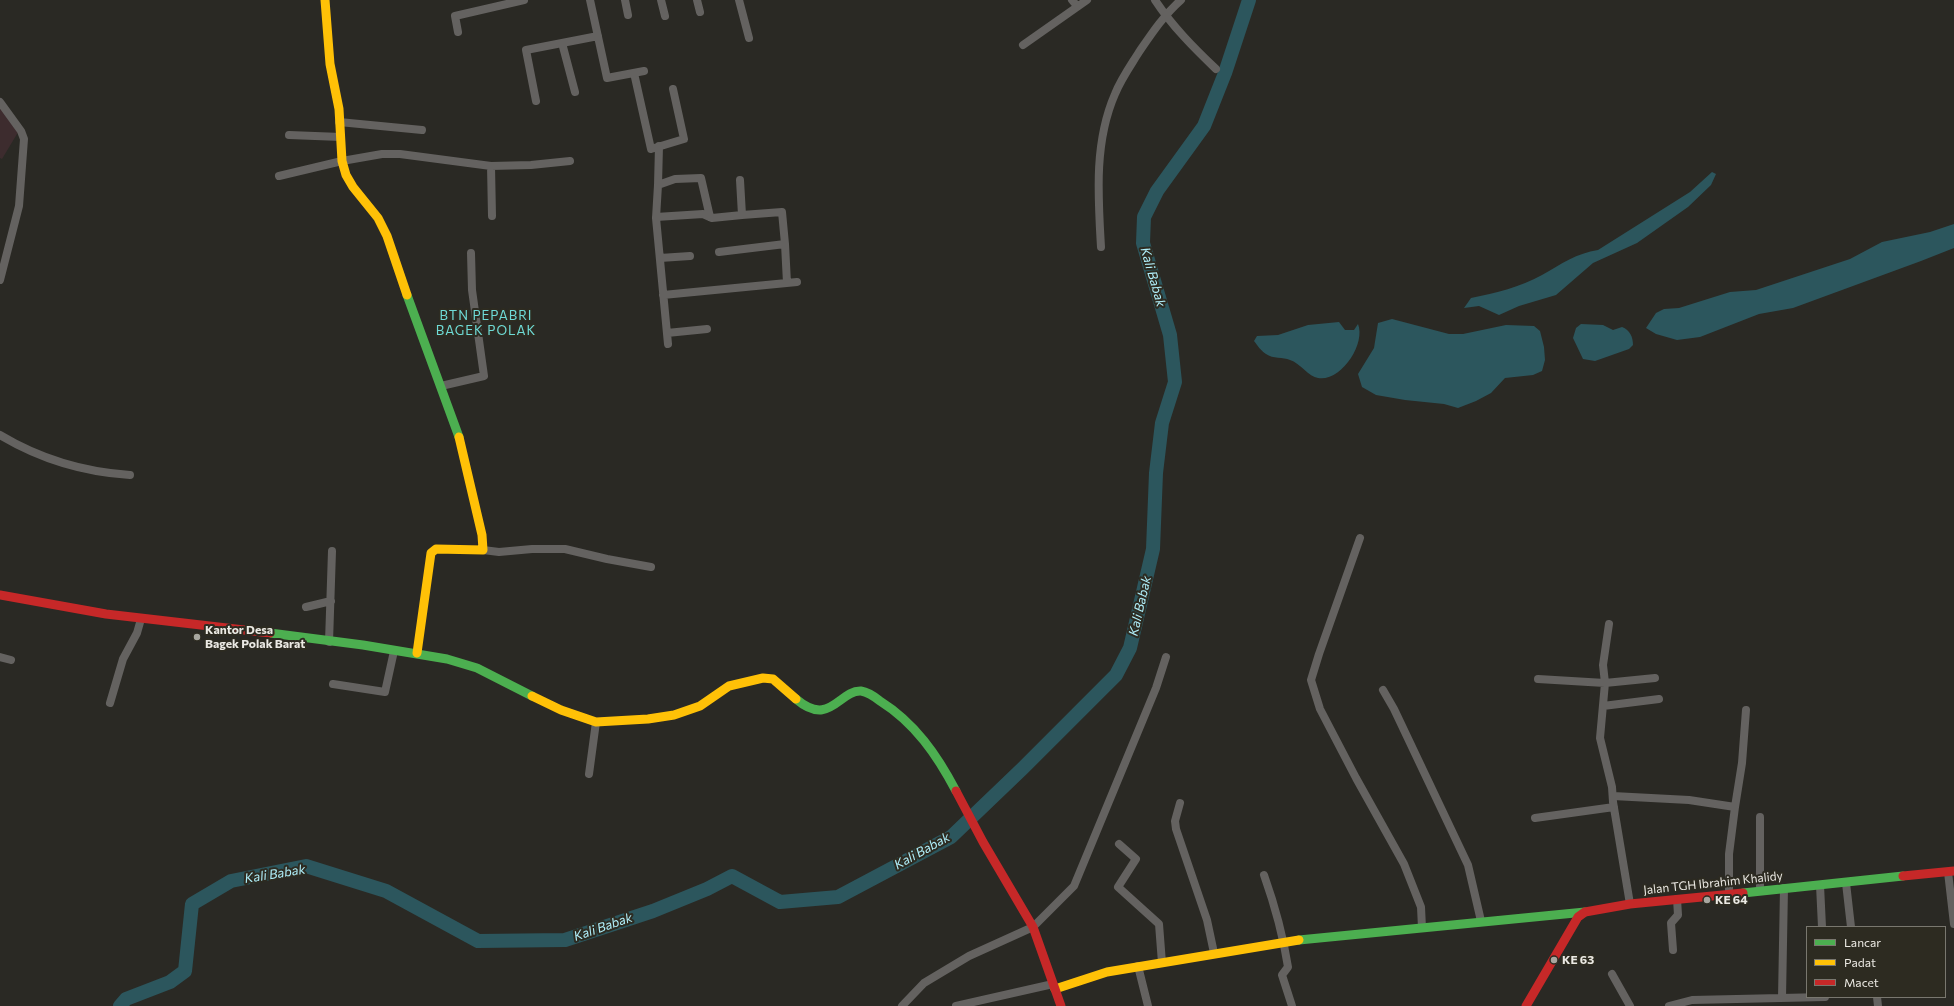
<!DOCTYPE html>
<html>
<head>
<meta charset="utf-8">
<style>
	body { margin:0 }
	#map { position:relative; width:1954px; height:1006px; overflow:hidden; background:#2a2924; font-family:Commissioner,sans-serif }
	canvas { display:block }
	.legend { position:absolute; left:1806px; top:926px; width:140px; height:72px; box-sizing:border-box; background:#2d2b21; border:1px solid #79776f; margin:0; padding:5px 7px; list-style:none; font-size:12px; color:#ebe9e3 }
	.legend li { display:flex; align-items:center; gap:8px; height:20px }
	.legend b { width:20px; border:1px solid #79776f }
</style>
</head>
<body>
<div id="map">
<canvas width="1954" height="1006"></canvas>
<ul class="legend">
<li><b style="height:5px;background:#4caf50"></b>Lancar</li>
<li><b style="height:5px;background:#ffc107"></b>Padat</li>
<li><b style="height:5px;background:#c62828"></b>Macet</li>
</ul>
</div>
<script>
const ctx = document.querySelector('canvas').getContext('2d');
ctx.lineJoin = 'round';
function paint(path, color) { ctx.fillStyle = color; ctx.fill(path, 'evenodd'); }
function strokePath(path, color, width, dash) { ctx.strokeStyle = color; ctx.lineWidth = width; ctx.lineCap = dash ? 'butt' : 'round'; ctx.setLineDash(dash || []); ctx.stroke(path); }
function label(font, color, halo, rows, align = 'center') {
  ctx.font = font + ' Commissioner,sans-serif'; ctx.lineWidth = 4; ctx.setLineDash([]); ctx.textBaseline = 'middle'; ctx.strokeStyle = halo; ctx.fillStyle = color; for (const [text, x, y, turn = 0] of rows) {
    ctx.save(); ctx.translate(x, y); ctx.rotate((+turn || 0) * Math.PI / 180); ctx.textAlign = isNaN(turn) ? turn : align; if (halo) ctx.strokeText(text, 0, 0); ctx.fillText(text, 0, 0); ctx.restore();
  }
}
const education = new Path2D(`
	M0 102 20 129 2 159 0 158Z`);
const water = new Path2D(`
	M1712 172 1716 174 1711 185 1688 207 1637 243 1593 263 1556 295 1519 306 1499 315 1479 306 1464 308 1471 298C1496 293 1520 287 1542 275 1561 264 1577 253 1598 250L1690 192Z
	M1954 224V248L1921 261 1793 308 1759 314 1700 337 1677 340 1656 334 1646 328 1656 313 1664 309 1679 308 1730 292 1756 290 1850 259 1882 242 1930 232Z
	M1392 319 1449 334H1463L1506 325 1534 326 1540 331 1544 347 1545 360 1542 371 1533 375 1505 378 1491 393 1476 401 1458 408 1444 404 1405 400 1376 395 1362 387 1358 374 1374 348 1378 323Z
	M1339 322 1345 330H1354L1358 324C1366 344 1341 382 1318 378 1309 377 1300 363 1290 360 1283 357 1273 359 1266 354 1261 351 1257 345 1254 341L1257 336 1278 335 1308 325Z
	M1581 324 1603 325 1613 330 1622 327C1630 330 1633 337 1633 345L1629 349 1595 361 1583 359 1573 338 1576 328Z`);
const river = new Path2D(`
	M120 1006 126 999 170 982 185 971 192 904 231 881 306 866 386 891 478 941 565 940 653 911 707 889 732 876 780 902 838 897 951 837 1023 768 1116 675 1130 648 1153 549 1156 473 1162 423 1175 382 1170 335 1143 243 1144 217 1157 191 1204 126 1225 73 1249 0`);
const street = new Path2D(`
	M590 0 607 78 644 71
	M625 0 628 15
	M661 0 665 16
	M697 0 700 12
	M739 0 749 38
	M1072 0 1077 6
	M1155 0C1172 26 1194 48 1216 69
	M458 32 455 16 524 0
	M562 43 575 92
	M1023 45 1087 0
	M634 73 651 149 684 139 673 89
	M536 101 526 50 598 36
	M0 102 21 131 24 139 19 206 0 280
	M339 122 422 130
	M289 135 341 137
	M659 146 658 185 675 179 701 178 710 217
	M491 166 492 216
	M279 176 342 161 382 154H400L491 166 531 165 570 161
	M658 185 656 218 668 344
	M656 217 703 214 712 218 742 215 740 180
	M785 244 787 283
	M1101 247C1098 196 1094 142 1115 94 1121 79 1131 65 1139 52 1152 33 1164 15 1181 0
	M719 252 785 244 782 212 742 215
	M660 258 690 256
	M663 295 797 282
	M667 333 707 329
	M441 386 484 376 472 290 471 253
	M0 435C40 459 84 472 130 475
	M1360 538 1319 654 1311 680 1320 709 1356 778 1404 864 1421 907 1422 928
	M483 550 499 552 532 549H565L607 559 651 567
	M306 607 331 601
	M1609 624 1603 665 1605 683 1655 678
	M329 642 332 551
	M0 657 11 660
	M1538 679 1605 683 1600 738 1612 787 1613 802 1630 904
	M333 684 385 692 394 651
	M1383 690 1394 709 1468 865 1481 921
	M110 703 123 659 137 633 141 619
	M1603 706 1659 699
	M589 774 596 722
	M1613 796 1689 800 1735 807 1729 854V893
	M1180 803 1175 821 1176 829 1207 920 1214 953
	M1735 807 1742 763 1746 710
	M1760 817V890
	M1535 818 1614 807
	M1119 844 1136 859 1118 887 1159 924 1162 963
	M1948 872 1954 924
	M1264 875C1275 906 1283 935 1288 967L1282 975 1292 1006
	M1846 883 1851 927
	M1820 885 1822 927
	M1673 950 1671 923 1678 915 1677 899
	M1138 966 1148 1006
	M1612 974 1630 1006
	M1877 997 1878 1006
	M1782 998 1784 888
	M902 1006 924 983 969 956 1033 927 1074 886 1156 688 1166 657
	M956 1006 1053 984
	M1669 1006 1692 1000 1825 997`);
const fast = new Path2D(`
	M407 295 459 437
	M270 633 363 645 447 659 477 668 532 696
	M796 699C830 728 839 690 861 691 868 692 875 697 880 701 915 723 937 755 956 791
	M1743 893 1903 876
	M1299 940 1585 912`);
const slow = new Path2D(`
	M325 0 330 64 339 109 342 161 346 175 353 187 378 218 387 236 407 295
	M417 653 431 553 436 549 483 550 482 535 459 437
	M532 696 561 710 596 722 648 719 674 715 700 706 729 686 763 678 773 679 796 699
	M1055 989 1107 972 1299 940`);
const jam = new Path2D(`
	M0 595 106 614 270 633
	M956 791 983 842 1033 927 1061 1006
	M1903 876 1954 871
	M1526 1006 1578 917 1585 912 1630 904 1743 893`);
const markers = [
	[197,637,4,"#a7a6a0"],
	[1707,900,4,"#a7a6a0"],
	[1554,960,4,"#a7a6a0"]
];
const poiNames = [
	["Kantor Desa",205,630],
	["Bagek Polak Barat",205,644],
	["KE 64",1715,900],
	["KE 63",1562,960]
];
const streetNames = [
	["Jalan TGH Ibrahim Khalidy",1713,883,-6]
];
const waterNames = [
	["Kali Babak",1153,277,74],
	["Kali Babak",1140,606,-77],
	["Kali Babak",922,851,-29],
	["Kali Babak",275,874,-9],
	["Kali Babak",603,927,-19]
];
const neighbourhoodNames = [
	["BTN PEPABRI",486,316],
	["BAGEK POLAK",486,331]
];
paint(education, '#3d2c2e');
paint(water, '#2c565d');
strokePath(river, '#2c565d', 14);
strokePath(street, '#646260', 8);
strokePath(fast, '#4caf50', 9);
strokePath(slow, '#ffc107', 9);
strokePath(jam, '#c62828', 9);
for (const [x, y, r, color] of markers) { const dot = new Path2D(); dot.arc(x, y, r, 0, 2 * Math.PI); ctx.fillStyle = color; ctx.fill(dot); strokePath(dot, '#2d2b21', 1.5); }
label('bold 12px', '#ebe9e3', '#2d2b21', poiNames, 'left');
label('12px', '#ebe9e3', '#2d2b21', streetNames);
label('italic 13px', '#b0f0fb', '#2d2b21', waterNames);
ctx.letterSpacing = '1px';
label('13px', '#6fdbd7', '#2d2b21', neighbourhoodNames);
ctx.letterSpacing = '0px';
</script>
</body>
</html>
